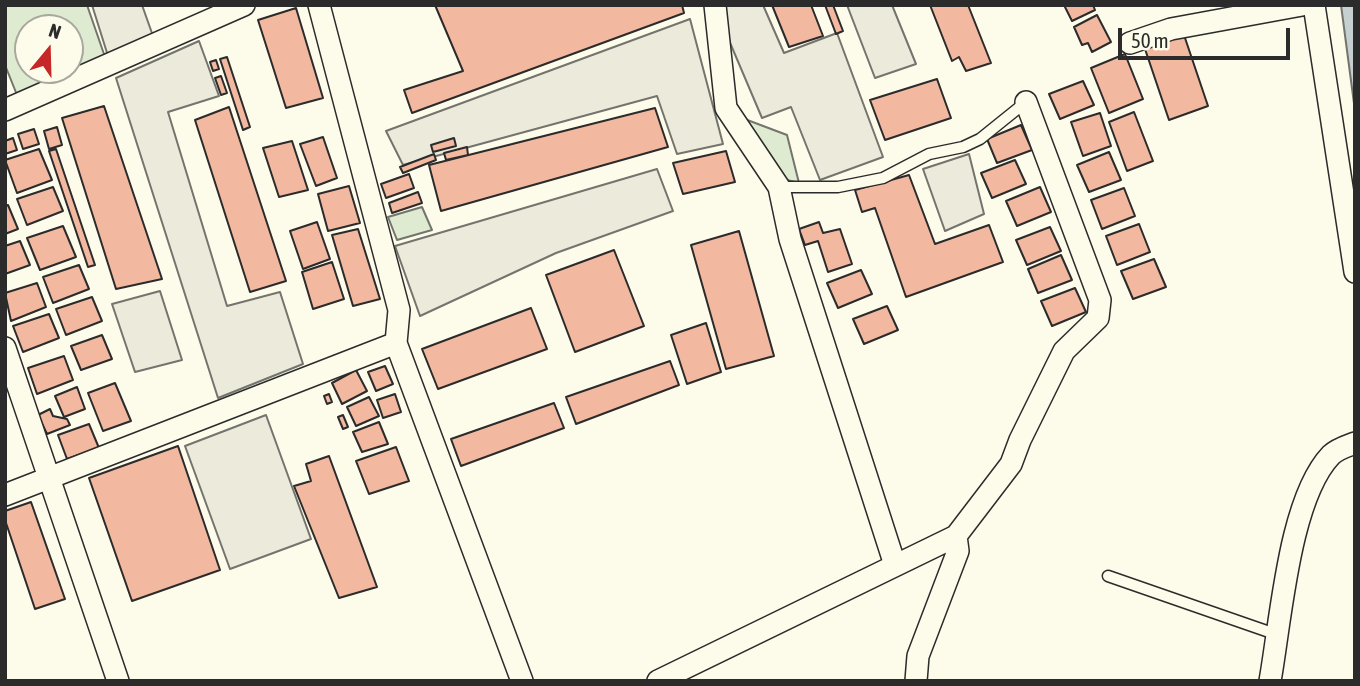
<!DOCTYPE html>
<html>
<head>
<meta charset="utf-8">
<style>
	body { margin:0 }
	#map { position:relative; width:1360px; height:686px; overflow:hidden; background:#fdfbea; font-family:"Asap Condensed",sans-serif }
	canvas { display:block }
	.frame { position:absolute; inset:0; border:7px solid #2b2b2b; pointer-events:none }
	.north { position:absolute; left:14px; top:14px; width:70px; height:70px; box-sizing:border-box; background:#fdfbea; border:2px solid #a9a89e; border-radius:50%; rotate:19deg; font-size:19px; font-weight:700; line-height:28px; text-align:center; color:#2b2b2b }
	.north::after { content:''; display:block; margin:auto; width:24px; height:32px; background:#c62828; clip-path:polygon(50% 0,100% 100%,50% 72%,0 100%) }
	.scale { position:absolute; left:1118px; top:28px; width:172px; height:32px; box-sizing:border-box; border:4px solid #2b2b2b; border-top:0; padding-left:9px; font-size:21px; line-height:24px; white-space:nowrap; color:#2b2b2b; -webkit-text-stroke:5px #fdfbea; paint-order:stroke }
</style>
</head>
<body>
<div id="map">
<canvas width="1360" height="686"></canvas>
<div class="frame"></div>
<div class="north">N</div>
<div class="scale">50 m</div>
</div>
<script>
const ctx = document.querySelector('canvas').getContext('2d');
ctx.lineJoin = 'round';
function paint(path, color) { ctx.fillStyle = color; ctx.fill(path, 'evenodd'); }
function strokePath(path, color, width, dash) { ctx.strokeStyle = color; ctx.lineWidth = width; ctx.lineCap = dash ? 'butt' : 'round'; ctx.setLineDash(dash || []); ctx.stroke(path); }
const green = new Path2D(`
	M5 5H87L105 57 17 95 5 65ZM28 28H70V70H28Z
	M742 118 787 135 799 183 783 179Z
	M422 207 432 230 397 240 388 217Z`);
const parking = new Path2D(`
	M92 5H142L153 36 108 56Z
	M722 5H763L784 53 837 33 883 157 820 180 791 107 762 118 728 38Z
	M847 5H892L916 64 875 78Z
	M690 19 723 144 677 154 657 96 403 165 386 131Z
	M199 41 219 96 168 112 227 306 280 292 303 364 218 398 116 78Z
	M969 154 984 214 945 231 923 169Z
	M657 169 673 211 556 253 420 316 395 246Z
	M160 291 182 360 135 372 112 304Z
	M266 415 311 539 230 569 185 446Z`);
const water = new Path2D(`
	M1341 5H1355V111Z`);
const building = new Path2D(`
	M435 5H682L684 13 412 113 404 90 463 71Z
	M772 5H811L823 36 789 47Z
	M825 5H833L843 31 836 34Z
	M930 5H968L991 63 966 71 959 57 952 61Z
	M1064 5H1093L1095 10 1072 21Z
	M296 8 323 98 286 108 258 20Z
	M1097 15 1111 42 1092 52 1088 43 1082 45 1074 27Z
	M1184 35 1208 106 1169 120 1145 49Z
	M1125 54 1143 99 1109 113 1091 68Z
	M227 57 250 127 243 130 220 59Z
	M216 60 219 69 213 71 210 62Z
	M221 76 227 93 221 95 215 78Z
	M937 79 951 118 885 140 870 100Z
	M1083 81 1094 105 1060 119 1049 94Z
	M104 106 162 279 116 289 62 118Z
	M229 107 286 281 250 292 195 120Z
	M655 108 668 147 441 211 429 165Z
	M1134 112 1153 161 1127 171 1109 122Z
	M1100 113 1111 146 1083 156 1071 122Z
	M1021 125 1032 150 997 163 987 139Z
	M57 127 62 145 49 149 44 131Z
	M34 129 39 144 23 149 18 134Z
	M323 137 337 178 316 186 300 144Z
	M13 138 17 150 5 154V141Z
	M454 138 456 146 433 152 431 145Z
	M292 141 308 190 279 197 263 148Z
	M467 147 468 155 446 160 444 153Z
	M39 149 52 180 17 193 5 160Z
	M56 149 95 265 88 267 49 151Z
	M726 151 735 182 683 194 673 163Z
	M1109 152 1121 180 1089 192 1077 165Z
	M434 154 436 160 403 173 400 167Z
	M1015 160 1026 184 992 198 981 173Z
	M409 174 414 188 386 198 381 184Z
	M909 175 935 244 989 225 1003 262 906 297 875 208 862 212 855 190Z
	M349 186 360 223 328 231 318 194Z
	M53 187 63 211 27 225 17 199Z
	M1040 187 1051 212 1017 226 1006 201Z
	M1124 188 1135 216 1102 229 1091 200Z
	M418 192 422 203 392 213 389 203Z
	M8 205 18 229 5 234V206Z
	M317 222 330 259 303 269 290 231Z
	M819 222 823 233 840 229 852 264 828 272 818 241 805 245 799 229Z
	M1139 224 1150 252 1117 265 1106 236Z
	M63 226 76 257 40 270 27 238Z
	M1050 227 1061 251 1027 265 1016 240Z
	M358 229 380 299 353 306 332 235Z
	M739 231 774 356 726 369 691 245Z
	M20 241 30 265 5 274V246Z
	M614 250 644 326 575 352 546 275Z
	M1061 255 1072 280 1038 293 1028 269Z
	M1154 259 1166 287 1133 299 1121 271Z
	M332 262 344 299 313 309 302 272Z
	M79 265 89 289 53 303 43 277Z
	M861 270 872 294 838 308 827 283Z
	M37 283 46 307 11 321 5 293Z
	M1075 288 1086 312 1052 326 1041 301Z
	M92 297 102 321 66 335 56 309Z
	M887 306 898 330 864 344 853 319Z
	M531 308 547 349 438 389 422 349Z
	M49 314 59 338 23 352 13 326Z
	M706 323 721 372 687 384 671 335Z
	M102 335 112 359 81 370 71 346Z
	M64 356 73 380 37 394 28 368Z
	M670 361 679 385 576 424 566 397Z
	M385 366 393 384 376 391 368 372Z
	M356 370 367 391 342 404 332 383Z
	M115 383 131 421 103 431 88 393Z
	M77 387 85 409 64 417 55 396Z
	M329 394 332 402 327 404 324 396Z
	M395 394 401 412 383 418 377 400Z
	M369 397 379 416 356 426 347 407Z
	M554 403 564 428 461 466 451 439Z
	M50 409 53 416 67 419 70 425 47 434 38 415Z
	M343 415 348 427 343 429 338 417Z
	M379 422 388 444 362 452 353 432Z
	M89 424 99 448 67 459 58 435Z
	M178 446 220 570 132 601 89 478Z
	M396 447 409 481 369 494 356 461Z
	M329 456 377 587 339 598 294 486 311 481 306 464Z
	M31 502 65 599 35 609 5 520V511Z`);
const service = new Path2D(`
	M779 187H838L883 178 929 154 963 147 980 139 1026 102
	M1108 576 1278 635`);
const minor = new Path2D(`
	M319 5 399 310 396 343 522 681
	M715 5 726 108 779 187 790 239 895 565
	M1314 5 1355 272
	M1130 43 1171 29 1302 5
	M5 110 244 5
	M5 348 118 681
	M5 495 396 343
	M658 681 956 536 1011 464 1020 440 1064 351 1098 318 1100 300 1026 102
	M916 681 918 656 958 551 956 536
	M1270 681C1281 620 1289 499 1331 455 1337 449 1347 446 1355 443`);
paint(green, '#deebd1');
strokePath(green, '#74746e', 2);
paint(parking, '#eceadb');
strokePath(parking, '#74746e', 2);
paint(water, '#c7d0d0');
strokePath(water, '#74746e', 2);
paint(building, '#f2b8a0');
strokePath(building, '#2b2b2b', 2);
strokePath(service, '#2b2b2b', 13);
strokePath(minor, '#2b2b2b', 24);
strokePath(service, '#fdfbea', 10);
strokePath(minor, '#fdfbea', 21);
</script>
</body>
</html>
